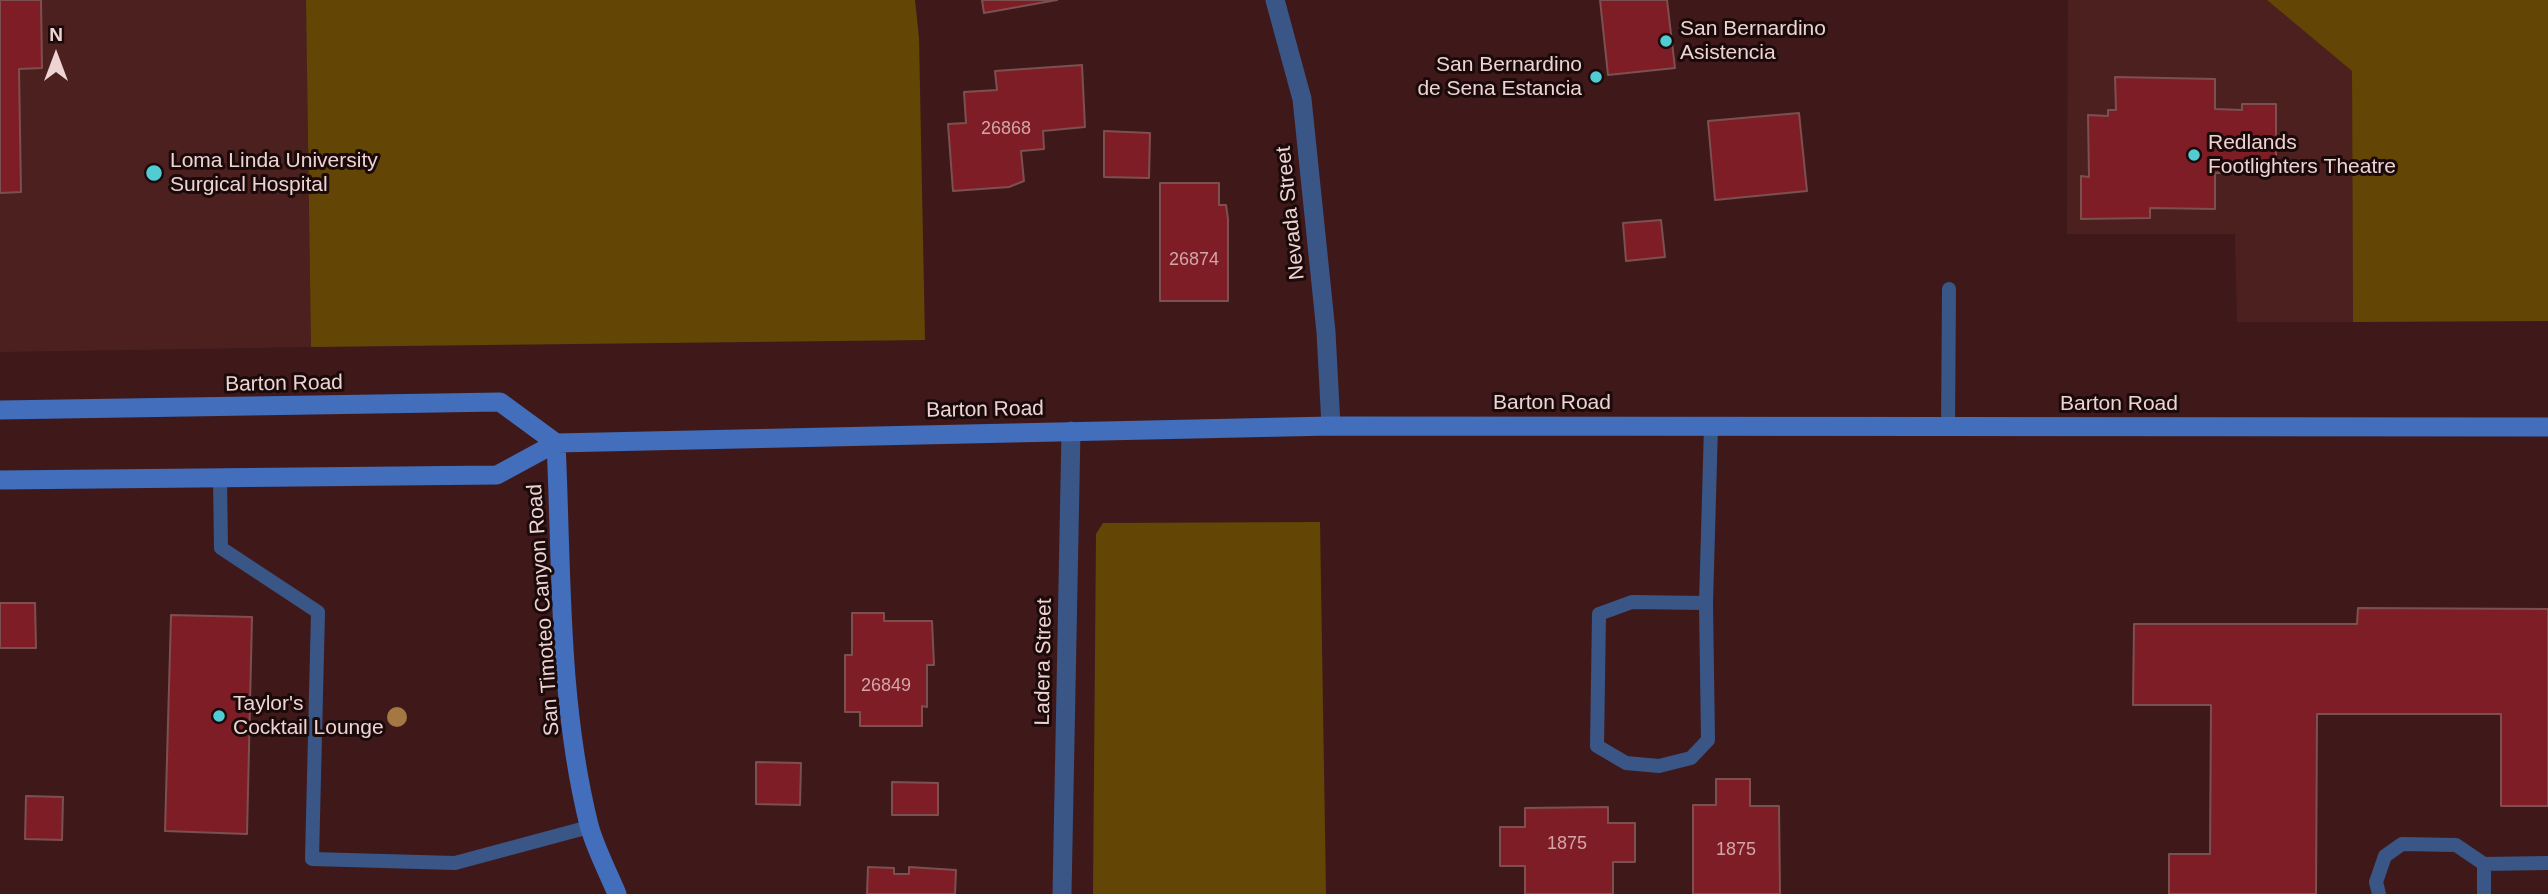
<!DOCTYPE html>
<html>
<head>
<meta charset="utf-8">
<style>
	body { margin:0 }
	#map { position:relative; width:2548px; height:894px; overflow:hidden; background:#3f191a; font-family:Helvetica,sans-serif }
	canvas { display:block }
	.north { position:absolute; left:21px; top:21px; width:70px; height:70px; -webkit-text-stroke:5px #1b0a0a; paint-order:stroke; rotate:0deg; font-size:19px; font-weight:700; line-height:28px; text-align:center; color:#edd3d2 }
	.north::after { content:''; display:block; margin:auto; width:24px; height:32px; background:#edd3d2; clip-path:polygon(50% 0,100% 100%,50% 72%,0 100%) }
</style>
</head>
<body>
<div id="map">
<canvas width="2548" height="894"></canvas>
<div class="north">N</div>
</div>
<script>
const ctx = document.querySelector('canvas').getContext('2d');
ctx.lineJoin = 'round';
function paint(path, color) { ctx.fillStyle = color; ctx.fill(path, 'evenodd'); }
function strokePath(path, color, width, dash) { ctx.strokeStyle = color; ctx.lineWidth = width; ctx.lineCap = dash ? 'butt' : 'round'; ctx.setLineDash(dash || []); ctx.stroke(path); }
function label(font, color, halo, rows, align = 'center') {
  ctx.font = font + ' Helvetica,sans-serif'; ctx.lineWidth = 6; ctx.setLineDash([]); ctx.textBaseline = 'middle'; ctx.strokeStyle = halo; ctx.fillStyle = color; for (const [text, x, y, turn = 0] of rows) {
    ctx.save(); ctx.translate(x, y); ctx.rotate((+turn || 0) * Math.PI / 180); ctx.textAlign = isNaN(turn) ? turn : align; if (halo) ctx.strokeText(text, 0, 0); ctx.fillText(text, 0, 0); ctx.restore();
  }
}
const built = new Path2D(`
	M0 0H306L311 347 0 352Z
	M2068 0H2267L2352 71 2353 322H2237L2235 234H2067Z`);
const green = new Path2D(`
	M306 0H915L919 38 925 340 311 347Z
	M2267 0H2548V321L2353 322 2352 71Z
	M1320 522 1326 894H1093L1096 534 1103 523Z`);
const building = new Path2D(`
	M0 0H41L42 68 19 69 21 192 0 193Z
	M982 0H1057L984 13Z
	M1600 0H1667L1675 68 1608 75Z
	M1082 65 1085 127 1043 131 1044 149 1021 151 1024 181 1009 187 953 191 948 124 966 123 964 92 997 90 995 71Z
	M2115 77 2215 79V109L2242 110V104H2276V173H2215V209L2150 208V218L2081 219V176L2089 177 2088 115 2108 116V110H2116Z
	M1799 113 1807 191 1715 200 1708 121Z
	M1104 131 1150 133 1149 178 1104 177Z
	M1160 183H1219V205H1226L1228 219V301H1160Z
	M1661 220 1665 257 1626 261 1623 223Z
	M0 603H35L36 648H0Z
	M2358 608 2548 609V806H2501V714H2317L2316 894H2169V854H2210L2211 705H2133L2134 624H2357Z
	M852 613H884V621H932L934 665H927V707L922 706V726H860V712H845V655H852Z
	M171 615 252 617 247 834 165 831Z
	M756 762 801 763 800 805 756 804Z
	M1716 779H1750V806H1779L1780 894H1693V805H1716Z
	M892 782 938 783V815H892Z
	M26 796 63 797 62 840 25 839Z
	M1608 807V823H1635V862H1613V894H1525V866H1500V827H1525V808Z
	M868 867 894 868V874H909V867L956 870 955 894H867Z`);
const service = new Path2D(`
	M1948 427 1949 289
	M220 478 221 548 318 612 312 859 455 863 589 827
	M1706 603 1632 602 1599 614 1597 746 1626 763 1659 766 1691 758 1708 740 1706 603 1711 426
	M2484 864V894
	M2379 894 2376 882 2385 856 2402 844 2456 845 2484 864 2548 863`);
const minor = new Path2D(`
	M1275 0 1302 99 1326 332 1331 426
	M1062 894 1071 431`);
const secondary = new Path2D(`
	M0 410 500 402 556 443
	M556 443C562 570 558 701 589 825 595 848 608 872 617 894
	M0 480 497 475 556 443 1331 426 2548 427`);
const trees = [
	[397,717]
];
const markers = [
	[1666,41,7,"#51ccd4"],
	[1596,77,7,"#51ccd4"],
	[2194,155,7,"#51ccd4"],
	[154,173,9,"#51ccd4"],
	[219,716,7,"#51ccd4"]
];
const numberNames = [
	["26868",1006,129],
	["26874",1194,260],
	["26849",886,686],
	["1875",1567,844],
	["1875",1736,850]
];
const poiNames = [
	["San Bernardino",1680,29],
	["Asistencia",1680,53],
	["San Bernardino",1582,65,"right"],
	["de Sena Estancia",1582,89,"right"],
	["Redlands",2208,143],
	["Footlighters Theatre",2208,167],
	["Loma Linda University",170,161],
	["Surgical Hospital",170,185],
	["Taylor's",233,704],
	["Cocktail Lounge",233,728]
];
const streetNames = [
	["Nevada Street",1291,213,-96],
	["Barton Road",284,384,-1],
	["Barton Road",1552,403],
	["Barton Road",2119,404],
	["Barton Road",985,410,-1],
	["San Timoteo Canyon Road",544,610,-94],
	["Ladera Street",1044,662,-89]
];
paint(built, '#4d2020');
paint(green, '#634606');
paint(building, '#7f1d26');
strokePath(building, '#7c504f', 2);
strokePath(service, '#3a5686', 14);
strokePath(minor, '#3a5686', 19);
strokePath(secondary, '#426ebc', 19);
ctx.fillStyle = '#a57742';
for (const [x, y] of trees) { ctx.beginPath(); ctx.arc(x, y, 10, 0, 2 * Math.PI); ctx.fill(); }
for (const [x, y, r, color] of markers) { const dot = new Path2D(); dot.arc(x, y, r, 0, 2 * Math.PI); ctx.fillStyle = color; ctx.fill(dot); strokePath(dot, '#1b0a0a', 2.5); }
label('18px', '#d2a6a7', null, numberNames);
label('21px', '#edd3d2', '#1b0a0a', poiNames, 'left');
label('21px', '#edd3d2', '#1b0a0a', streetNames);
</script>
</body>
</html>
